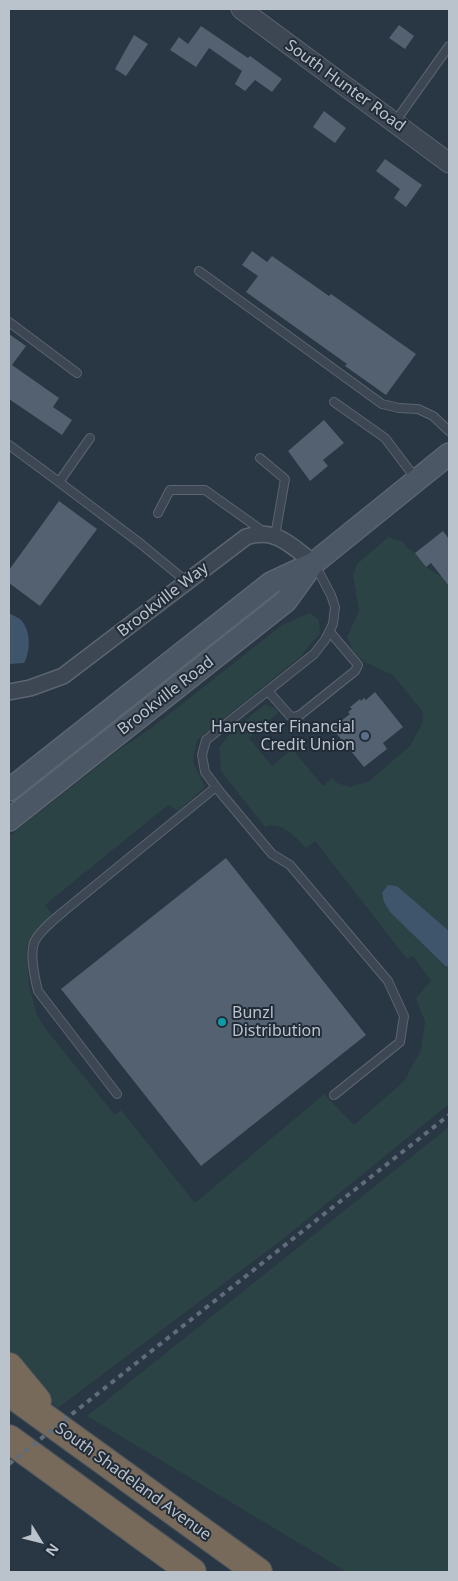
<!DOCTYPE html>
<html>
<head>
<meta charset="utf-8">
<style>
	body { margin:0 }
	#map { position:relative; width:458px; height:1581px; overflow:hidden; background:#293643; font-family:"Noto Sans",sans-serif }
	canvas { display:block }
	.frame { position:absolute; inset:0; border:10px solid #bac3cc; pointer-events:none }
	.north { position:absolute; left:15px; top:1516px; width:50px; height:50px; -webkit-text-stroke:4px #212c38; paint-order:stroke; rotate:126deg; font-size:14px; font-weight:700; line-height:20px; text-align:center; color:#bac3cc }
	.north::after { content:''; display:block; margin:auto; width:18px; height:22px; background:#bac3cc; clip-path:polygon(50% 0,100% 100%,50% 72%,0 100%) }
</style>
</head>
<body>
<div id="map">
<canvas width="458" height="1581"></canvas>
<div class="frame"></div>
<div class="north">N</div>
</div>
<script>
const ctx = document.querySelector('canvas').getContext('2d');
ctx.lineJoin = 'round';
function paint(path, color) { ctx.fillStyle = color; ctx.fill(path, 'evenodd'); }
function strokePath(path, color, width, dash) { ctx.strokeStyle = color; ctx.lineWidth = width; ctx.lineCap = dash ? 'butt' : 'round'; ctx.setLineDash(dash || []); ctx.stroke(path); }
function label(font, color, halo, rows, align = 'center') {
  ctx.font = font + ' "Noto Sans",sans-serif'; ctx.lineWidth = 4; ctx.setLineDash([]); ctx.textBaseline = 'middle'; ctx.strokeStyle = halo; ctx.fillStyle = color; for (const [text, x, y, turn = 0] of rows) {
    ctx.save(); ctx.translate(x, y); ctx.rotate((+turn || 0) * Math.PI / 180); ctx.textAlign = isNaN(turn) ? turn : align; if (halo) ctx.strokeText(text, 0, 0); ctx.fillText(text, 0, 0); ctx.restore();
  }
}
const green = new Path2D(`
	M388 537 403 542 407 548 415 553 426 567 443 578 449 586V931L397 886 411 933 444 966 449 967V1104L283 1239 58 1408 42 1393 9 1350V836L120 749 154 726 282 625 310 613 319 620 320 633 300 657 197 740 193 762 205 787 178 811 168 805 45 905 52 914 27 947 29 985 37 1015 49 1033 115 1115 121 1110 195 1203 324 1094 354 1125 404 1081 421 1050 425 1022 416 998 431 981 413 956 407 959 315 841 306 848C296 838 282 820 265 827L221 771 219 748 230 733 265 704 274 708 279 712 249 738 272 766 292 749 323 786 332 778 337 783 350 787 369 781 410 746 423 722 422 711 393 675 364 662 353 651 347 637 359 611 353 575 357 564Z
	M449 1127V1572H347L87 1416Z`);
const water = new Path2D(`
	M9 613C12 615 17 617 20 619 31 629 31 651 24 663L9 664Z
	M388 885 397 886 449 931V967L445 966 390 912 384 902 382 893Z`);
const building = new Path2D(`
	M399 25 414 36 405 49 389 38Z
	M201 26 248 58 250 56 282 79 272 92 255 80 245 91 235 84 242 71 209 48 196 67 170 50 179 37 188 44Z
	M134 35 148 44 126 76 115 69Z
	M324 111 346 128 335 143 313 127Z
	M385 159 422 185 406 207 394 198 400 189 376 171Z
	M252 251 267 262 272 256 329 296 331 294 416 354 386 395 345 366 347 364 246 292 258 276 242 265Z
	M9 334 26 346 12 365 59 398 53 407 72 420 62 435 9 399Z
	M324 420 344 443 323 460 328 466 310 481 288 451Z
	M59 501 97 529 40 606 9 583V570Z
	M443 531 449 539V586L431 563 426 567 415 553Z
	M375 692 403 727 383 743 387 749 364 767 332 728 350 714 348 712 352 709 350 707 360 699 361 701 364 698 366 700Z
	M226 858 366 1035 201 1166 61 989Z`);
const service = new Path2D(`
	M395 122 449 46
	M199 271 382 404 399 408 418 409 433 416 449 431
	M9 322 77 373
	M334 402 385 438 416 479
	M90 438 59 482 141 544 187 582
	M9 445 59 482
	M260 458 285 479 275 536
	M158 513 170 490H205L264 532
	M315 565 331 595 335 607 333 624 325 640 314 654 206 740 202 755 205 772 220 792 272 854 290 865 388 981 404 1016 400 1042 334 1095
	M268 691 290 716 294 717 300 715 355 671 358 665 330 632
	M117 1094 38 991C35 979 30 955 34 943 38 932 56 918 64 911L216 787`);
const minor = new Path2D(`
	M9 692 30 688 63 676 246 537C276 527 291 546 314 563`);
const tertiary = new Path2D(`
	M241 9 449 163`);
const secondary = new Path2D(`
	M9 790 271 583 314 563 449 454
	M9 820 286 601 312 565`);
const motorway = new Path2D(`
	M9 1367 37 1401
	M9 1392 258 1572
	M9 1439 192 1572`);
const rail = new Path2D(`
	M9 1464 449 1115`);
const markers = [
	[365,736,5,"#5c6f8a"],
	[222,1022,5,"#0f9aa8"]
];
const streetNames = [
	["South Hunter Road",345,86,36],
	["Brookville Way",163,600,-38],
	["Brookville Road",166,696,-38],
	["South Shadeland Avenue",133,1482,36]
];
const poiNames = [
	["Harvester Financial",355,727],
	["Credit Union",355,745],
	["Bunzl",232,1013,"left"],
	["Distribution",232,1031,"left"]
];
paint(green, '#2b4344');
paint(water, '#3f556b');
paint(building, '#546170');
strokePath(service, '#5b6570', 10);
strokePath(minor, '#5b6570', 18);
strokePath(tertiary, '#5b6570', 21);
strokePath(secondary, '#5b6570', 24);
strokePath(motorway, '#47525d', 30);
strokePath(service, '#3d4753', 8);
strokePath(minor, '#3d4753', 15);
strokePath(tertiary, '#3d4753', 19);
strokePath(secondary, '#4b5765', 21);
strokePath(motorway, '#786a5a', 28);
strokePath(rail, '#5f6c79', 4, [5, 5]);
for (const [x, y, r, color] of markers) { const dot = new Path2D(); dot.arc(x, y, r, 0, 2 * Math.PI); ctx.fillStyle = color; ctx.fill(dot); strokePath(dot, '#212c38', 2); }
label('16px', '#bac3cc', '#212c38', streetNames);
label('16px', '#bac3cc', '#212c38', poiNames, 'right');
</script>
</body>
</html>
